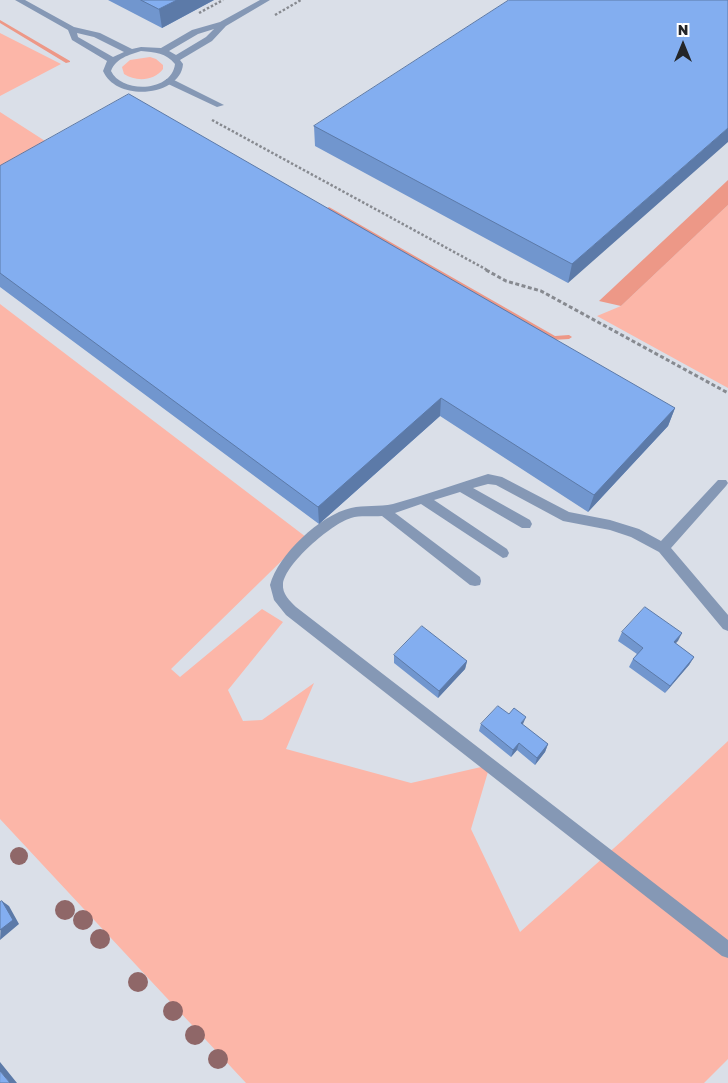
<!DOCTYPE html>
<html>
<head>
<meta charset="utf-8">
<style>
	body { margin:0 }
	#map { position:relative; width:728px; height:1083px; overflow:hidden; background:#dadfe8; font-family:"Golos Text",sans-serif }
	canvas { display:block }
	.north { position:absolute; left:658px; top:20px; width:50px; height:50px; -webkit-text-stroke:4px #fff; paint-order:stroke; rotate:0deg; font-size:14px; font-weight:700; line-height:20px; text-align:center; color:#242629 }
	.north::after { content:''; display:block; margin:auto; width:18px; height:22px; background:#242629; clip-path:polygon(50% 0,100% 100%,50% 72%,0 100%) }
</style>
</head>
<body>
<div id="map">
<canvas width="728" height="1083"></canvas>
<div class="north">N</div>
</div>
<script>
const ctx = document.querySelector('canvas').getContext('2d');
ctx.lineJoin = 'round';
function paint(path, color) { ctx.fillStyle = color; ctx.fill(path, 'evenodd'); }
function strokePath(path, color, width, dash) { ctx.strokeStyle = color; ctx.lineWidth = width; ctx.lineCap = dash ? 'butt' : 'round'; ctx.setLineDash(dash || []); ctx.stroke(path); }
const green = new Path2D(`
	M0 33 61 64 0 96Z
	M150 57 156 59 163 65V69C154 81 136 82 124 74L122 67 130 60Z
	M0 112 56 148 0 183Z
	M728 205V388L597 316 621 306Z
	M0 304 306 537 171 669 180 677 262 609 283 622 228 690 243 721 262 720 314 683 286 749 411 783 490 765 471 829 520 932 623 840 728 741V1059L704 1083H246L0 819Z`);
const water = new Path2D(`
	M728 180V205L621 306 599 301Z`);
const stream = new Path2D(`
	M0 20 70 61V62L66 63 0 23Z
	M329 207 555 336 569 335 572 337 569 339 552 340 327 210 326 209Z`);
const pathFar1 = new Path2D(`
	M199 13 223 0
	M275 15 301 0
	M212 120 489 271`);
const path = new Path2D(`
	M486 270 506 281 541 291 728 393`);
const service = new Path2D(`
	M166 79H172L224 105 217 107 166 83Z
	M488 474 502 477 569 512 610 520 639 529 661 541 718 480H726L728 483 726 486 671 548 728 615V631L723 629 659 552 631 537 610 530 563 521 496 485 488 484 473 488 530 520 532 524 530 528H522L460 492 434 500 507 549 509 553 507 557 503 558 421 504 395 513 480 577 481 581 480 585 475 586 470 585 382 516C372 517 360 515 351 518 331 524 285 564 283 584 282 594 290 601 296 607L728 940V958L722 956 286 615 274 600 270 585C278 555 320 515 351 508 364 505 379 507 393 504 425 495 456 484 488 474Z`);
const tertiary = new Path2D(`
	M15 0H25L74 27 100 33 132 49 141 47 161 48 192 30 220 22 260 0H270L226 26 212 41 180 60 183 64C181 96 117 103 103 71L107 61 72 40 68 30ZM214 29 206 37 176 55 169 51 198 34ZM77 33 94 37 124 52 113 57 78 37ZM141 51C155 52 166 53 175 64 172 92 122 94 111 71 116 58 129 55 141 51Z`);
const trees = [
	[19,856,9],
	[65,910,10],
	[83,920,10],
	[100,939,10],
	[138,982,10],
	[173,1011,10],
	[195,1035,10],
	[218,1059,10]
];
const wall = new Path2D(`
	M108 0H214L162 28Z
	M728 0 568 283 315 146 314 126Z
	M0 166 675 408 668 426 588 512 440 416 319 524 0 287Z
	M622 632 682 633 675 643 694 657 689 665 665 693 629 667 633 659 637 654 618 641Z
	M394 655 467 661 465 669 438 698 394 663Z
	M481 724 523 725 548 744 545 752 535 765 517 750 511 757 479 731Z`);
const shadedWall = new Path2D(`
	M177 0H214L162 28 159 9Z
	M728 128V142L568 283 572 264Z
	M441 398 440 416 319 524 318 507Z
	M675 408 668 426 588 512 594 495Z
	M682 633 678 641 669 650 674 642Z
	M694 657 689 665 665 693 670 686Z
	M467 661 465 669 438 698 439 691Z
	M526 717 523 724 518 730 521 723Z
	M519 743 517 750 511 757 513 750Z
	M548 744 545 752 535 765 537 758Z
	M2 901 9 906 19 924 0 940Z
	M0 1062 17 1083H10L0 1071Z`);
const building = new Path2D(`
	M141 0H177L159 9Z
	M509 0H728V128L572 264 314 126Z
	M129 94 675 408 594 495 441 398 318 507 0 273V166Z
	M645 607 682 633 674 642 694 657 670 686 633 659 643 648 622 632Z
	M422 626 467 661 439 691 394 655Z
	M498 706 509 714 514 708 526 717 521 723 548 744 537 758 519 743 513 750 481 724Z
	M2 901 13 920 0 930V902Z
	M0 1071 10 1083H0Z`);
paint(green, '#fcb6a8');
paint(water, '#ed9887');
paint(stream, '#ed9887');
strokePath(pathFar1, '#878a90', 2.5, [2.5, 2]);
strokePath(path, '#878a90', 3, [4, 2.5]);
paint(service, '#8598b5');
paint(tertiary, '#8598b5');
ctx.fillStyle = '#8f6768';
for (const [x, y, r] of trees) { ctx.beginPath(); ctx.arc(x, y, r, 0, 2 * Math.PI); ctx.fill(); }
paint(wall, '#7196ce');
paint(shadedWall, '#5c7aa8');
paint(building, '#83aef0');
strokePath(building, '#5c7aa8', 1);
</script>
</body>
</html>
